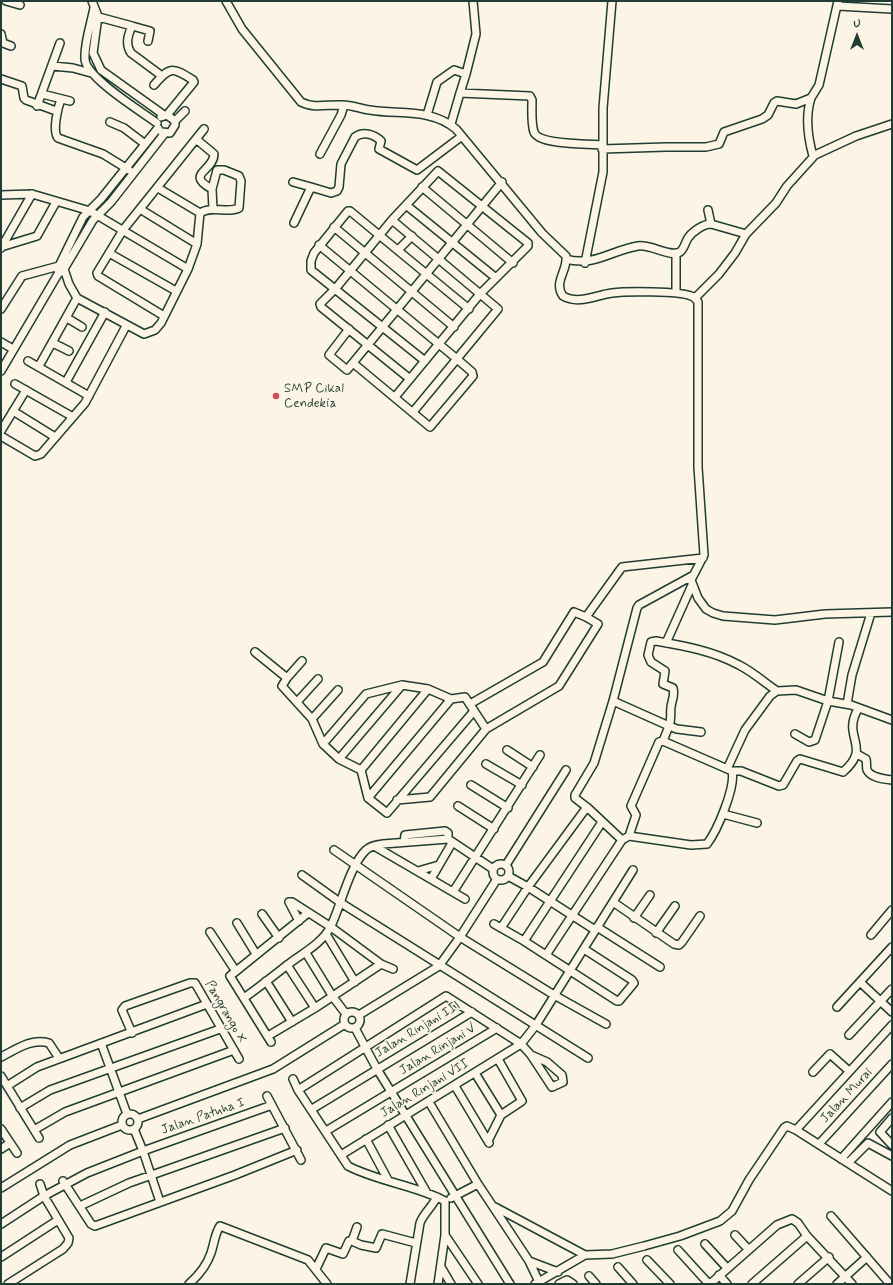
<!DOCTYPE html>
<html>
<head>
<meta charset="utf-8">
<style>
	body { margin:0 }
	#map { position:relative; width:893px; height:1285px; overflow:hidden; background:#fcf5e5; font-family:Mynerve,sans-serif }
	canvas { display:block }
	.frame { position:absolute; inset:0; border:2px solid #1f3d34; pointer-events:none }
	.north { position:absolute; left:837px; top:16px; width:40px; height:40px; -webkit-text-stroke:3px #fcf5e5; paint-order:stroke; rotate:0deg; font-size:11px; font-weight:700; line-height:16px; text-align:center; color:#1f3d34 }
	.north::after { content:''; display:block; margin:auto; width:14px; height:18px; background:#1f3d34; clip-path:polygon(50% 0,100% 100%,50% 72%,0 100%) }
</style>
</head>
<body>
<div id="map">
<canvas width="893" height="1285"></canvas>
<div class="frame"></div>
<div class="north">U</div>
</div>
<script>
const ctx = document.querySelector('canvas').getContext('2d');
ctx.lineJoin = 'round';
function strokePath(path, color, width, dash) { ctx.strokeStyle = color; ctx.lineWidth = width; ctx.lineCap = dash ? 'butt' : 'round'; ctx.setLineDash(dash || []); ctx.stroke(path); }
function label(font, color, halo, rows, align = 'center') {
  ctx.font = font + ' Mynerve,sans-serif'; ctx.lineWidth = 3.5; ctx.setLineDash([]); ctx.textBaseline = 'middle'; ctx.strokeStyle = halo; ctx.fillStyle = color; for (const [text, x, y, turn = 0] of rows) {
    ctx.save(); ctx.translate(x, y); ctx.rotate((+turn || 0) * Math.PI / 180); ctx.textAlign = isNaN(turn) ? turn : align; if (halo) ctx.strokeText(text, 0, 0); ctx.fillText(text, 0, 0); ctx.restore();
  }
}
const minor = new Path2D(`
	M6 1 20 5
	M92 1 98 16 93 53 101 70 164 115
	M226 1 242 29 301 102C314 109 329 104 343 105 352 105 361 109 370 110 399 115 431 108 456 129L542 233 566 256C568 271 553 282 563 296 579 305 596 295 612 293 626 291 679 291 691 296 695 297 696 299 698 302V467L704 555 691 580 698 598 706 609 713 613 723 616 775 620 825 614 892 612
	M838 6 892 9
	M94 8C91 24 84 43 85 59 85 77 142 112 157 123
	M95 16 132 26C128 35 125 44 131 53L162 76
	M132 26 150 31 148 41
	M1 34 3 43 11 46
	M53 66 73 68 91 73
	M1 79 22 86 24 98 26 100 56 111
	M154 85C170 66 173 67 193 80L194 82 167 115 161 117
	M460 93 466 74
	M42 94 70 101
	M811 98C805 117 808 138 813 156
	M61 99C58 107 52 131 58 138L103 154 129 170
	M37 106 60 43
	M427 115 437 82 454 70 466 74 476 34 473 1
	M175 121 185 111
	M110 122 124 128 145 144
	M451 124 460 93 530 96 532 100C532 110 531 123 534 132 538 145 590 144 603 145
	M162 132 170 133 175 125V121L167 115
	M196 139 214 154C214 171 184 174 212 189
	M602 149 666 147H706L719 144 724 132 762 119 768 115 774 103 777 101 796 104 811 98 819 85 838 1
	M320 154 341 115 344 105
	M293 182 311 187
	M422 187 513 263
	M158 188 200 213
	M1 195 32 194 90 211 188 269
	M406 205 496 278
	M140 209 197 244
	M708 210 711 224 746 234
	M392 220 498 309 413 412
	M294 223 311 187 331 193 337 191 339 187 341 164 355 137C363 131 374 134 381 141L379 149 417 170 462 136
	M334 227 454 327
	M319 245 457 359 472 372 473 376 430 427 353 363
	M1 247 37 236 56 202
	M1 248 32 194
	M398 250 412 236
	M109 253 176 291
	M566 259C594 267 612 250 638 246 651 244 671 258 680 252 684 249 685 243 688 238 692 232 703 224 711 224
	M585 263 603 172V108L612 1
	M58 270 59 266 83 217 101 199 158 128
	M676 293V253
	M77 298 144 334 155 330 161 323 188 269 197 244 200 213C212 205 227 214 239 208L241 181 239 176 224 170H217L212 189 213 209
	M695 298 719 274 735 253 746 234 776 203 787 186 815 155 856 136 892 124
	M1 309 22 276 59 266 64 269 69 284 77 298 39 366
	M164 316 98 276 97 273 123 230 204 129
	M67 318 82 327
	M349 329 329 355 347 370 502 182
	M1 342 13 349
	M53 343 69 351
	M28 361 89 396
	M425 361 311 270V261L314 253 348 211H350L469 309
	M1 371 58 274 64 269 93 220 111 202 165 133
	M66 382 105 312
	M15 384 73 417
	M395 397 480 294 528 246V243L438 171 392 220 336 288 320 304 321 307 410 379
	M13 411 55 437
	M1 431 26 390
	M1 436 35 456 41 454 85 403 126 326
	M666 643 692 585
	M255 652 287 678 302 661
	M287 678 282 686 312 719 323 744
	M451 699 368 798 387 813 474 711
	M613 701 669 726C672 718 670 714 671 707 672 699 675 696 673 688L663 684 665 671 651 662 648 655 651 642 656 641C685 646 713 651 739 665 753 672 765 683 777 691
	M297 702 318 679
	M470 704 543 662 574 612 586 617 622 567 703 558
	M847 704 852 675 871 613
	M312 719 338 690
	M795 734 809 742 815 740 828 701 839 642
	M663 741 669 726 677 729 701 732
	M507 750 533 767
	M857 754 866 759C867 762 866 767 867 770 871 778 884 779 892 780
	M339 759 323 744 366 694 402 685 428 689 451 699 465 697 486 729 559 686 598 624 586 617
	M486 764 522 785
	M727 769 745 730 770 696 777 691 796 690 828 701 851 705 892 720
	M361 770 339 759 402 685
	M732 771H741L779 786 783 785 797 761 800 759 843 772C873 746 841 738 858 709
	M471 785 508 808
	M368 798 361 770 428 689
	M397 800 430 797 486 729
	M458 806 494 829
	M588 808 575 798V795L594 763 613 701 637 608 639 605 692 576
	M723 814 757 823
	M404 842 405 835 445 831 448 833V839
	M374 846 465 899
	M334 850 460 937 554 995 606 1024
	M493 872a8 8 0 1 1 16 0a8 8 0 1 1-16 0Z
	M506 865 566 770
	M418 871 439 865
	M302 875 341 903 588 1058
	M508 876 528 887 595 930
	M431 879 452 843
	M453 892 540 755
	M289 902H292L331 927 381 964 393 969
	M289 902 299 921
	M613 902 674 944 679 945 682 942 700 916
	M262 914 279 938
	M634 918 650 895
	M237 923 256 954
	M494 924 524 941 617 1001H619L634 983 632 980 584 949
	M597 927 660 967
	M501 928 528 887 584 811 588 808 622 840
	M210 932 235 970
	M656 933 675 906
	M326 934 355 982
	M871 935 892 910
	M524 941 602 822
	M306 953 333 997 346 1014
	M546 955 622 840 629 836 691 845 707 844C717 831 736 787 732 771L663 741 659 742 631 806 636 815 629 836
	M287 965 315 1008
	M266 981 292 1022
	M860 982 892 1012
	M244 998C258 988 272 977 286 966 301 954 322 944 331 926 341 905 350 865 366 850 370 846 376 845 383 844L448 839 493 869
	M837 1007 892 947
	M344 1020a8 8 0 1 1 16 0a8 8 0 1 1-16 0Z
	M359 1015 439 966 460 937 497 879
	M355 1028 377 1069 510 1284
	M132 1033 122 1010 125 1006 190 983H195L239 1059
	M849 1035 892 989
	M268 1036 315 1008 381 964
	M271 1042 230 976 308 913
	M101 1043 127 1114
	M1 1057C17 1049 31 1038 49 1043L59 1058
	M813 1072 830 1054 849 1071
	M475 1073 501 1115
	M1 1076 39 1138
	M293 1079 298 1090 348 1166C379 1182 415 1185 445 1201
	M7 1086 37 1067 207 1004
	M455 1086 489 1143
	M298 1090 446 996 521 1044 531 1055 552 1087 563 1082 562 1075 547 1062 531 1055
	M267 1096 301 1160
	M429 1102 478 1184 529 1261 539 1282
	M20 1108 50 1090 220 1029
	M312 1109 472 1012
	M122 1122a8 8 0 1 1 16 0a8 8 0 1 1-16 0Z
	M892 1118 880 1132 892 1145
	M138 1119 273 1069 345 1024
	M388 1125 427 1193
	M1 1129 17 1153
	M134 1129 143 1151 160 1202
	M34 1130 65 1112 234 1050
	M796 1130 892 1025
	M326 1131 497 1028
	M366 1139 388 1180
	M488 1141 501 1115 522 1101 498 1059
	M819 1144 892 1064
	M1 1149 10 1143
	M341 1155 521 1044 536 1025 633 870
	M841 1159 892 1102
	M848 1163 868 1143 892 1156
	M63 1181 91 1224 95 1226 235 1175 297 1150
	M1 1188 70 1145 122 1125
	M451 1198 478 1184
	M80 1206 129 1183 285 1128
	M495 1207 585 1255
	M831 1216 890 1284
	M1 1224 44 1196 87 1173 143 1151 272 1105
	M445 1235 478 1284
	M735 1235 748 1249
	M352 1241 361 1245 376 1248 382 1234 416 1243
	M705 1244 727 1268
	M678 1250 709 1284
	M1 1257 58 1220
	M647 1260 670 1284
	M529 1261 558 1272
	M441 1267 451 1284
	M618 1267 633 1284
	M316 1269 326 1248 343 1254 349 1241H352L357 1227
	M719 1275 727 1284
	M589 1276 596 1284
	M8 1284 63 1249 68 1243 69 1238 44 1196 40 1184
	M189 1284C199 1275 207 1265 211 1253 214 1244 215 1233 220 1226L308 1260 327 1284
	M410 1284 420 1223C423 1214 432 1207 437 1197
	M438 1284 445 1235V1201
	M535 1284 585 1255 612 1254 644 1246 680 1236 720 1221 732 1211 749 1180 784 1128 787 1126 796 1130 892 1191
	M559 1284 567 1280 573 1284
	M710 1284 777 1225 792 1219 798 1223 807 1236 852 1284
	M752 1284 807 1236
	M798 1284 829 1257
	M837 1284 867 1257`);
const markers = [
	[276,396,4,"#d1495b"]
];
const poiNames = [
	["SMP Cikal",284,389],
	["Cendekia",284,404]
];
const streetNames = [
	["Pangrango X",225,1012,60],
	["Jalan Rinjani III",418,1030,-31],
	["Jalan Rinjani V",438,1050,-31],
	["Jalan Rinjani VII",425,1089,-31],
	["Jalan Murai",847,1096,-47],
	["Jalan Patuha I",203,1117,-19]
];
strokePath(minor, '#1f3d34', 10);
strokePath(minor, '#fcf5e5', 7);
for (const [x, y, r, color] of markers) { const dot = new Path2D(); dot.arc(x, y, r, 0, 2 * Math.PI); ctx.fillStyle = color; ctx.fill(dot); strokePath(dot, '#fcf5e5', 1.5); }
label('13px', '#1f3d34', '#fcf5e5', poiNames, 'left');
label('13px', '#1f3d34', '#fcf5e5', streetNames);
</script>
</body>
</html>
